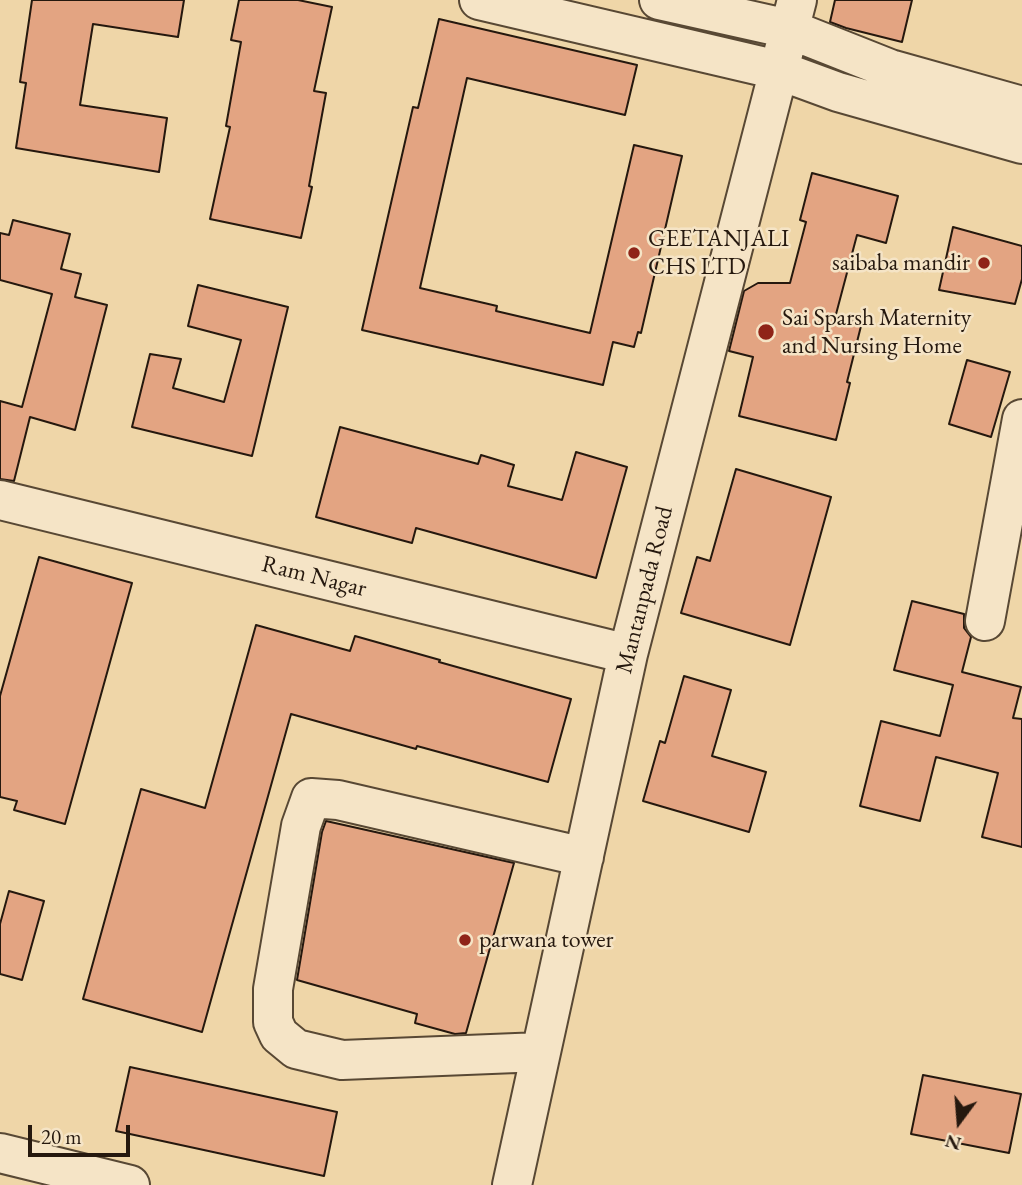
<!DOCTYPE html>
<html>
<head>
<meta charset="utf-8">
<style>
	body { margin:0 }
	#map { position:relative; width:1022px; height:1185px; overflow:hidden; background:#efd6a8; font-family:"EB Garamond",serif }
	canvas { display:block }
	.north { position:absolute; left:924px; top:1087px; width:70px; height:70px; -webkit-text-stroke:5px #f5e4c6; paint-order:stroke; rotate:196deg; font-size:19px; font-weight:700; line-height:28px; text-align:center; color:#25180e }
	.north::after { content:''; display:block; margin:auto; width:24px; height:32px; background:#25180e; clip-path:polygon(50% 0,100% 100%,50% 72%,0 100%) }
	.scale { position:absolute; left:28px; top:1125px; width:102px; height:32px; box-sizing:border-box; border:4px solid #25180e; border-top:0; padding-left:9px; font-size:21px; line-height:24px; white-space:nowrap; color:#25180e; -webkit-text-stroke:5px #f5e4c6; paint-order:stroke }
</style>
</head>
<body>
<div id="map">
<canvas width="1022" height="1185"></canvas>
<div class="north">N</div>
<div class="scale">20 m</div>
</div>
<script>
const ctx = document.querySelector('canvas').getContext('2d');
ctx.lineJoin = 'round';
function paint(path, color) { ctx.fillStyle = color; ctx.fill(path, 'evenodd'); }
function strokePath(path, color, width, dash) { ctx.strokeStyle = color; ctx.lineWidth = width; ctx.lineCap = dash ? 'butt' : 'round'; ctx.setLineDash(dash || []); ctx.stroke(path); }
function label(font, color, halo, rows, align = 'center') {
  ctx.font = font + ' "EB Garamond",serif'; ctx.lineWidth = 5; ctx.setLineDash([]); ctx.textBaseline = 'middle'; ctx.strokeStyle = halo; ctx.fillStyle = color; for (const [text, x, y, turn = 0] of rows) {
    ctx.save(); ctx.translate(x, y); ctx.rotate((+turn || 0) * Math.PI / 180); ctx.textAlign = isNaN(turn) ? turn : align; if (halo) ctx.strokeText(text, 0, 0); ctx.fillText(text, 0, 0); ctx.restore();
  }
}
const building = new Path2D(`
	M32 0H184L178 37 93 24 80 105 167 118 159 172 16 148 26 83 20 82Z
	M239 0H298L332 7 314 91 326 93 309 186 312 187 301 238 210 219 230 127 226 126 241 42 231 40Z
	M835 0H912L902 42 846 28 830 22Z
	M439 19 637 65 625 115 467 78 420 288 497 306 496 311 590 333 634 145 682 156 641 333 638 332 634 347 613 342 603 385 362 330 413 107 418 108Z
	M812 173 898 196 886 243 857 235 835 318 862 322 847 382 850 383 836 440 739 416 753 357 729 351 744 291 758 283H790L806 222 800 220Z
	M13 220 70 234 61 269 81 274 75 297 107 305 75 430 30 417 14 481 0 479V401L22 407 52 294 0 280V233L9 235Z
	M953 227 1022 246V279L1015 304 939 290Z
	M198 285 288 307 252 456 132 427 150 354 181 359 173 388 224 402 241 340 188 326Z
	M967 360 1010 372 991 437 949 424Z
	M340 427 478 464 481 455 514 465 508 486 562 500 576 452 627 467 596 578 416 528 412 543 316 517Z
	M736 469 831 497 790 645 681 613 697 557 710 561Z
	M39 557 132 583 65 824 14 810 17 801 0 797V696Z
	M912 601 964 614V628L971 637 962 672 1021 687 1013 718 1022 719V847L982 837 998 773 936 757 920 821 860 806 881 721 940 736 953 685 894 670Z
	M256 625 350 651 355 636 440 660 439 662 571 699 548 782 417 746 416 749 291 714 202 1032 83 999 141 789 205 808Z
	M684 676 731 690 712 756 766 772 749 832 643 801 660 741 665 743Z
	M326 821 514 863 466 1033 455 1034 415 1023 417 1014 297 980 322 832Z
	M9 891 44 901 22 980 0 974V924Z
	M130 1067 337 1112 324 1176 116 1131Z
	M923 1075 1021 1094 1009 1153 911 1134Z`);
const minor = new Path2D(`
	M479 0 778 70 838 92 1022 144
	M659 0 789 29 890 69 1022 106
	M0 500 628 654
	M985 621 1022 419
	M541 1052 342 1060 296 1049 279 1035 273 1022V989L301 826 311 798 338 800 584 857
	M0 1153 130 1185
	M512 1185 628 654 797 0`);
const markers = [
	[634,253,7,"#8f2418"],
	[984,263,7,"#8f2418"],
	[766,332,9,"#8f2418"],
	[465,940,7,"#8f2418"]
];
const poiNames = [
	["GEETANJALI",648,239],
	["CHS LTD",648,267],
	["saibaba mandir",970,263,"right"],
	["Sai Sparsh Maternity",782,318],
	["and Nursing Home",782,346],
	["parwana tower",479,940]
];
const streetNames = [
	["Ram Nagar",314,577,14],
	["Mantanpada Road",645,590,-76]
];
paint(building, '#e3a482');
strokePath(building, '#25180e', 2);
strokePath(minor, '#584834', 42);
strokePath(minor, '#f5e4c6', 38);
for (const [x, y, r, color] of markers) { const dot = new Path2D(); dot.arc(x, y, r, 0, 2 * Math.PI); ctx.fillStyle = color; ctx.fill(dot); strokePath(dot, '#f5e4c6', 2.5); }
label('24px', '#25180e', '#f5e4c6', poiNames, 'left');
label('24px', '#25180e', '#f5e4c6', streetNames);
</script>
</body>
</html>
